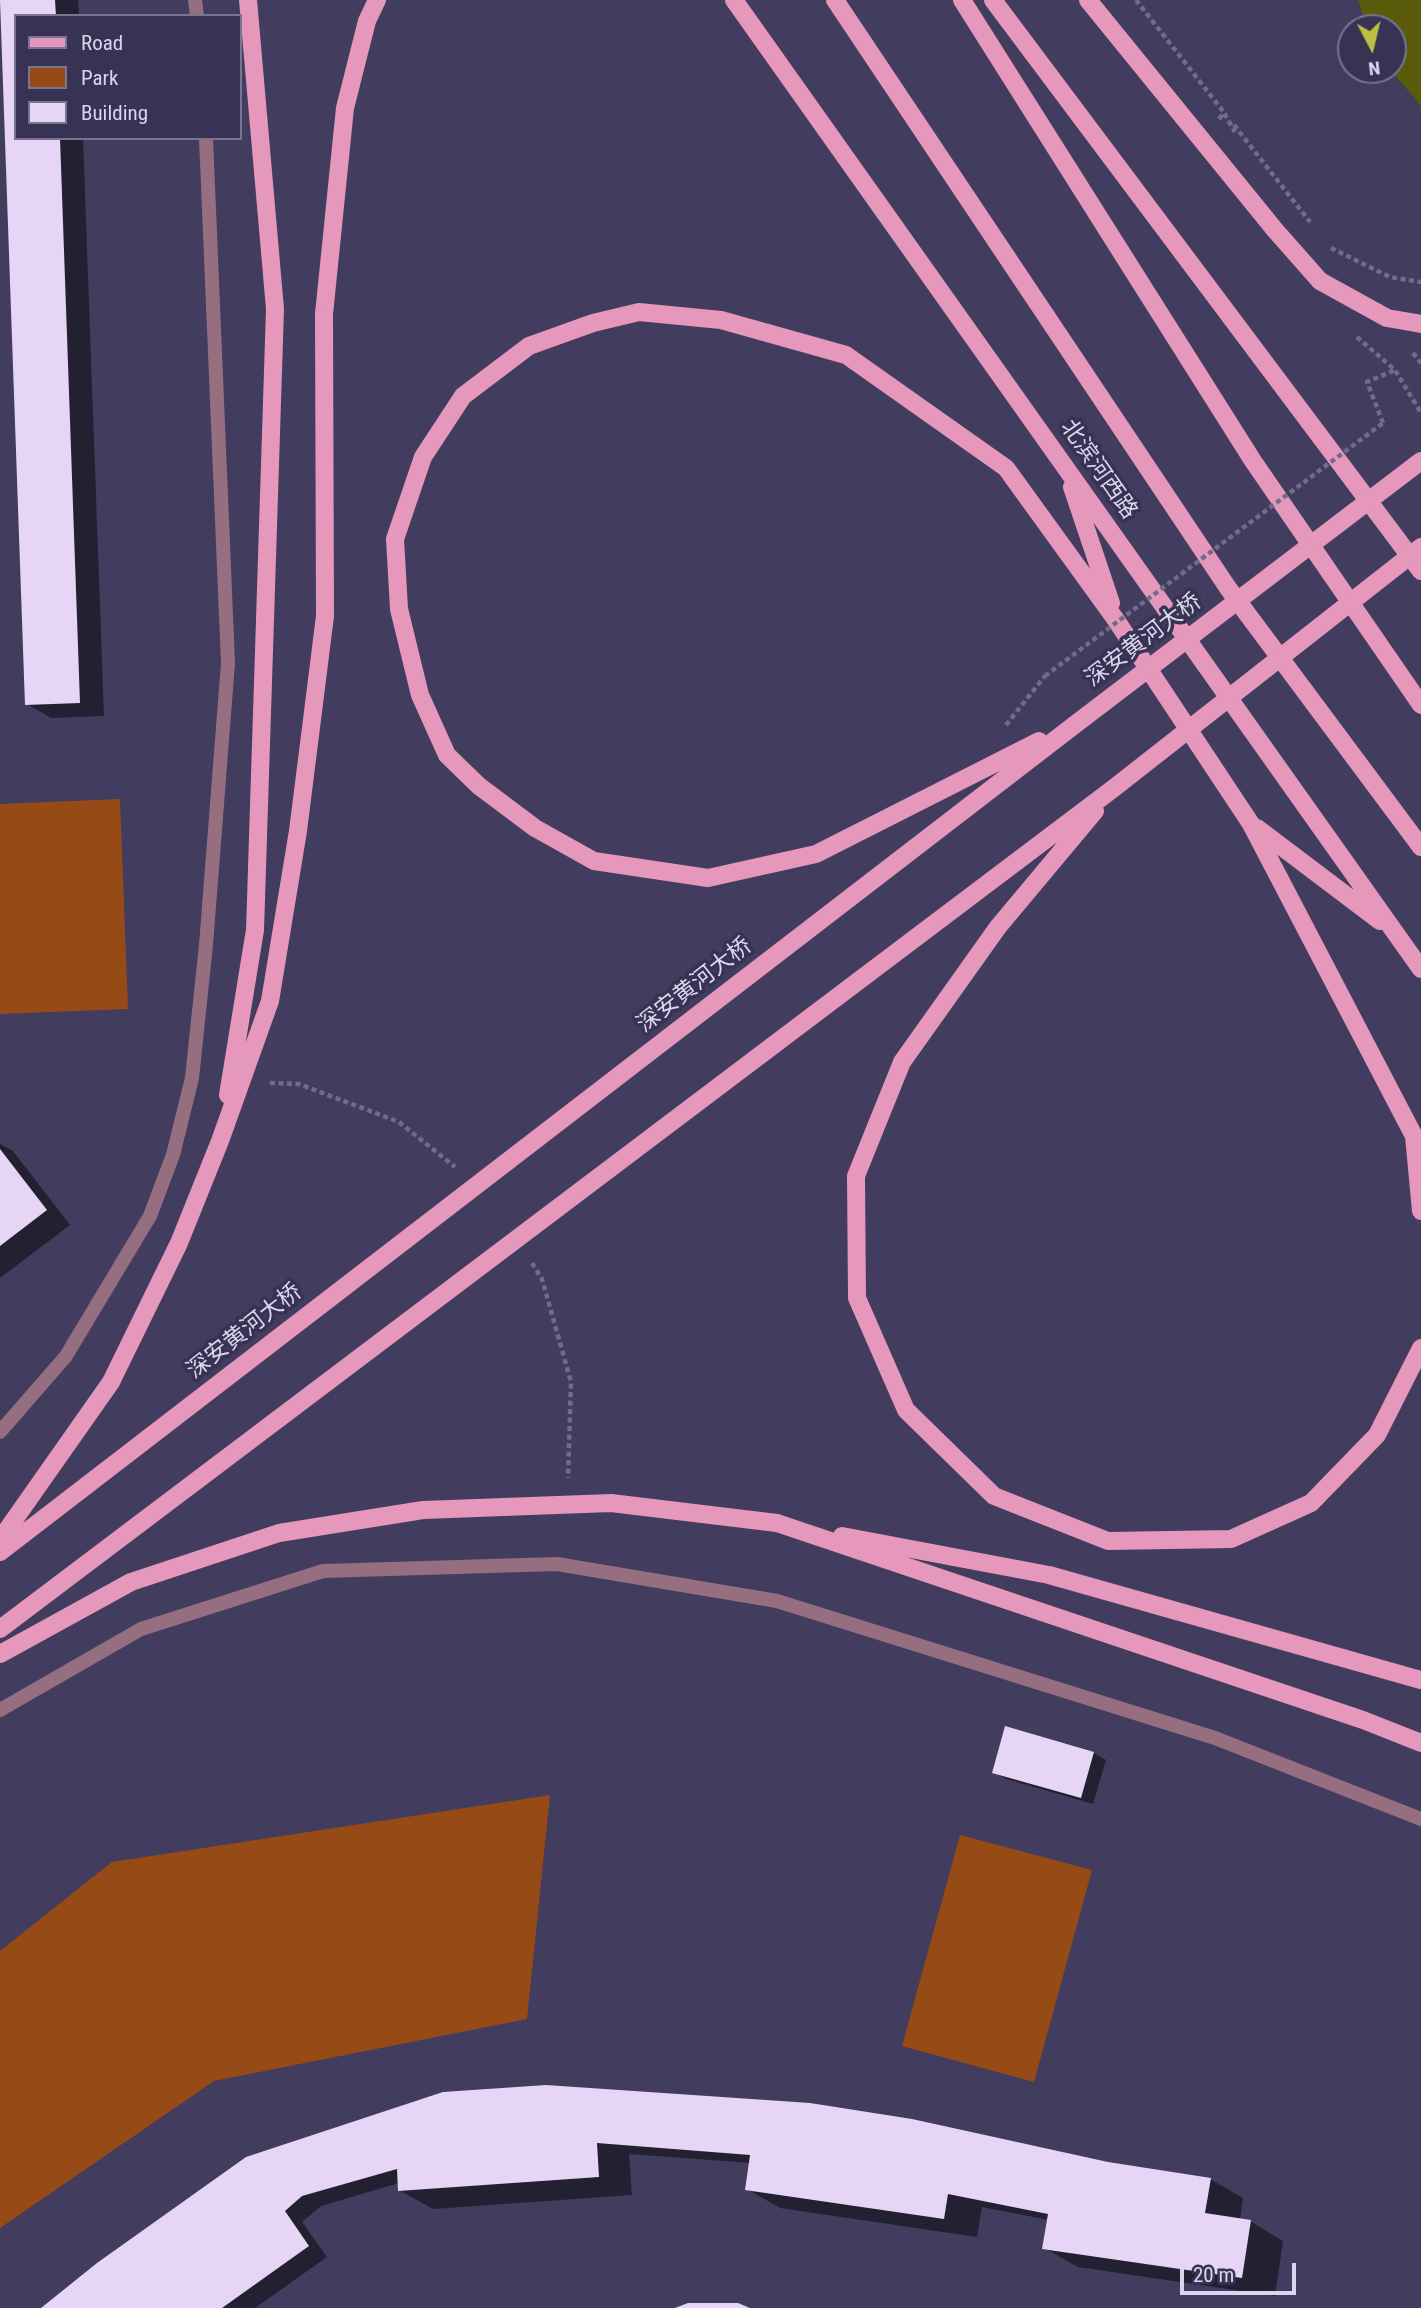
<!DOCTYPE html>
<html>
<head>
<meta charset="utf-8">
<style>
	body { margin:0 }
	#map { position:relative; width:1421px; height:2308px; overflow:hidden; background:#423c5f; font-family:"Roboto Condensed",sans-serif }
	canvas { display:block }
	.legend { position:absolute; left:14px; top:14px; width:228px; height:126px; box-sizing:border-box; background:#383254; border:2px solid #787491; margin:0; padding:9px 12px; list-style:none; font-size:21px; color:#d9d7ed }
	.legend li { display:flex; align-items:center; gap:14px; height:35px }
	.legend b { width:35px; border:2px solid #787491 }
	.north { position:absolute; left:1337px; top:14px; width:70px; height:70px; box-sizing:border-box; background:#383254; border:2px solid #787491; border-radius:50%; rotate:173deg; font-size:19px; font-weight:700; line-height:28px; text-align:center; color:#d9d7ed }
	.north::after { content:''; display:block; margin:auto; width:24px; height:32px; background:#bcbf44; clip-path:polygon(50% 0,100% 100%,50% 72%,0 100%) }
	.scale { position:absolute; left:1180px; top:2263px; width:116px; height:32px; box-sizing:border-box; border:4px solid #d9d7ed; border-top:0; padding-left:9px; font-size:21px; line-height:24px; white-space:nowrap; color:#d9d7ed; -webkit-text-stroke:5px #383254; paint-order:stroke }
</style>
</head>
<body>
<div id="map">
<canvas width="1421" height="2308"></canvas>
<ul class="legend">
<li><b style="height:9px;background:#e598bb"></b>Road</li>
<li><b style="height:19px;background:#964b16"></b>Park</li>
<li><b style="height:19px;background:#e7d5f5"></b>Building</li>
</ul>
<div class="north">N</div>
<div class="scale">20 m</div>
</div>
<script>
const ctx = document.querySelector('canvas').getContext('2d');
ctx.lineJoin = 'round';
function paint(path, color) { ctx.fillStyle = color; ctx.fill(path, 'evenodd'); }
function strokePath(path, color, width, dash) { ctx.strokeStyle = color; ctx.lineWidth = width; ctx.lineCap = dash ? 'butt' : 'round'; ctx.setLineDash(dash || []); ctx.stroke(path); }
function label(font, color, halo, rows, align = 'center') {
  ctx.font = font + ' "Roboto Condensed","Noto Sans SC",sans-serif'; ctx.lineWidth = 7; ctx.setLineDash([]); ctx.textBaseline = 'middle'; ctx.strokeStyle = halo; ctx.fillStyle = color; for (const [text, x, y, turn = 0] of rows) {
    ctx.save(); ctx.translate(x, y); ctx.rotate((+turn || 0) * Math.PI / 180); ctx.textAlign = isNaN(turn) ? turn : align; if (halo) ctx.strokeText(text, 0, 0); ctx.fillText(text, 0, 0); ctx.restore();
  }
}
const green = new Path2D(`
	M120 799 128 1009 0 1014V804Z
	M550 1795 527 2019 214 2081 0 2228V1951L112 1862Z
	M960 1835 1092 1870 1034 2082 902 2046Z`);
const water = new Path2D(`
	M1358 0H1421V106L1391 70 1393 28H1367Z`);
const shadow = new Path2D(`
	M2 0H78L79 16H16V138H83L104 716 51 718 27 704Z
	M0 1144 13 1151 70 1225 0 1278Z
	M1094 1753 1106 1760 1093 1804 1006 1779 994 1772Z
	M444 2094 1108 2164 1210 2179 1243 2198 1240 2220 1250 2221 1283 2241 1275 2296 1078 2267 1044 2248 1049 2220 982 2207 977 2237 780 2208 747 2189 751 2163 629 2154 632 2195 433 2209 399 2190V2183L321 2206 302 2222 327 2257 255 2308H43Z`);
const building = new Path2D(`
	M0 0H55L56 16H16V138H60L80 703 25 705Z
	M0 1149 47 1210 0 1246Z
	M1005 1726 1094 1752 1081 1798 992 1773Z
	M546 2085 810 2103 912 2119 1108 2162 1211 2178 1205 2213 1251 2220 1242 2278 1042 2249 1048 2214 948 2194 944 2219 745 2190 750 2155 597 2143 599 2177 398 2191 397 2169 302 2196 285 2211 309 2246 222 2308H41L97 2263 246 2157 443 2092Z
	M688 2303H738L750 2308H675Z`);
const path = new Path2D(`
	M1136 0 1226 115
	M1219 119 1224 113 1235 132
	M1234 125 1310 222
	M1357 337 1395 370 1421 413
	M1413 353 1421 363
	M1383 423 1367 382 1395 370
	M1006 725 1045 676
	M270 1083 299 1084 399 1122 455 1167
	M532 1263 542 1279 571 1382 568 1478`);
const lane = new Path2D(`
	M195 0 197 16
	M0 1432 66 1356 150 1216 173 1155 192 1078 206 945 228 663 206 138
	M0 1710 141 1629 323 1571 557 1564 777 1601 1215 1738 1421 1819`);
const primary = new Path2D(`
	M734 0 1421 969
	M835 0 1228 588 1421 847
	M962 0 1253 461 1421 705
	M993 0 1421 571
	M324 314 345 108 367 21 377 0
	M1072 487 1111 603
	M479 786 447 755 420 695 399 609 395 539 423 457 463 396 529 346 593 323 639 312 721 320 846 355 1006 468 1116 620 1251 824 1414 1136 1421 1211
	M1257 828 1380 921
	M777 1523 1363 1720 1421 1743
	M842 1536 1049 1575 1421 1680`);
const pathBridge = new Path2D(`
	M1331 248 1390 277 1421 282
	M1045 676 1383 423`);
const primaryBridge = new Path2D(`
	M1088 0 1275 230 1320 281 1387 318 1421 324
	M479 786 535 828 594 861 708 878 816 854 1039 741
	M1095 811 998 927 902 1062 856 1176 857 1298 906 1410 994 1496 1108 1541 1231 1539 1311 1503 1377 1435 1421 1348
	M228 1095 255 930 275 309 248 0
	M0 1540 111 1382 179 1243 220 1141 270 1001 298 831 325 616 324 314
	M0 1552 1077 723 1421 461
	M0 1629 1114 788 1421 547
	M0 1654 131 1582 279 1533 423 1510 611 1503 777 1523`);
const streetNames = [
	["北滨河西路",1098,470,55],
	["深安黄河大桥",1144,641,-37],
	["深安黄河大桥",695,986,-38],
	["深安黄河大桥",245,1332,-38]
];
paint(green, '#964b16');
paint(water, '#595b0b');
paint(shadow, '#0007');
paint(building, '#e7d5f5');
strokePath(path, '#716c8b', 4.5, [5, 3.5]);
strokePath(lane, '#956f7f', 14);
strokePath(primary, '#e598bb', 18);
strokePath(pathBridge, '#716c8b', 4.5, [5, 3.5]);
strokePath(primaryBridge, '#e598bb', 18);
label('23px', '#d9d7ed', '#383254', streetNames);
</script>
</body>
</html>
